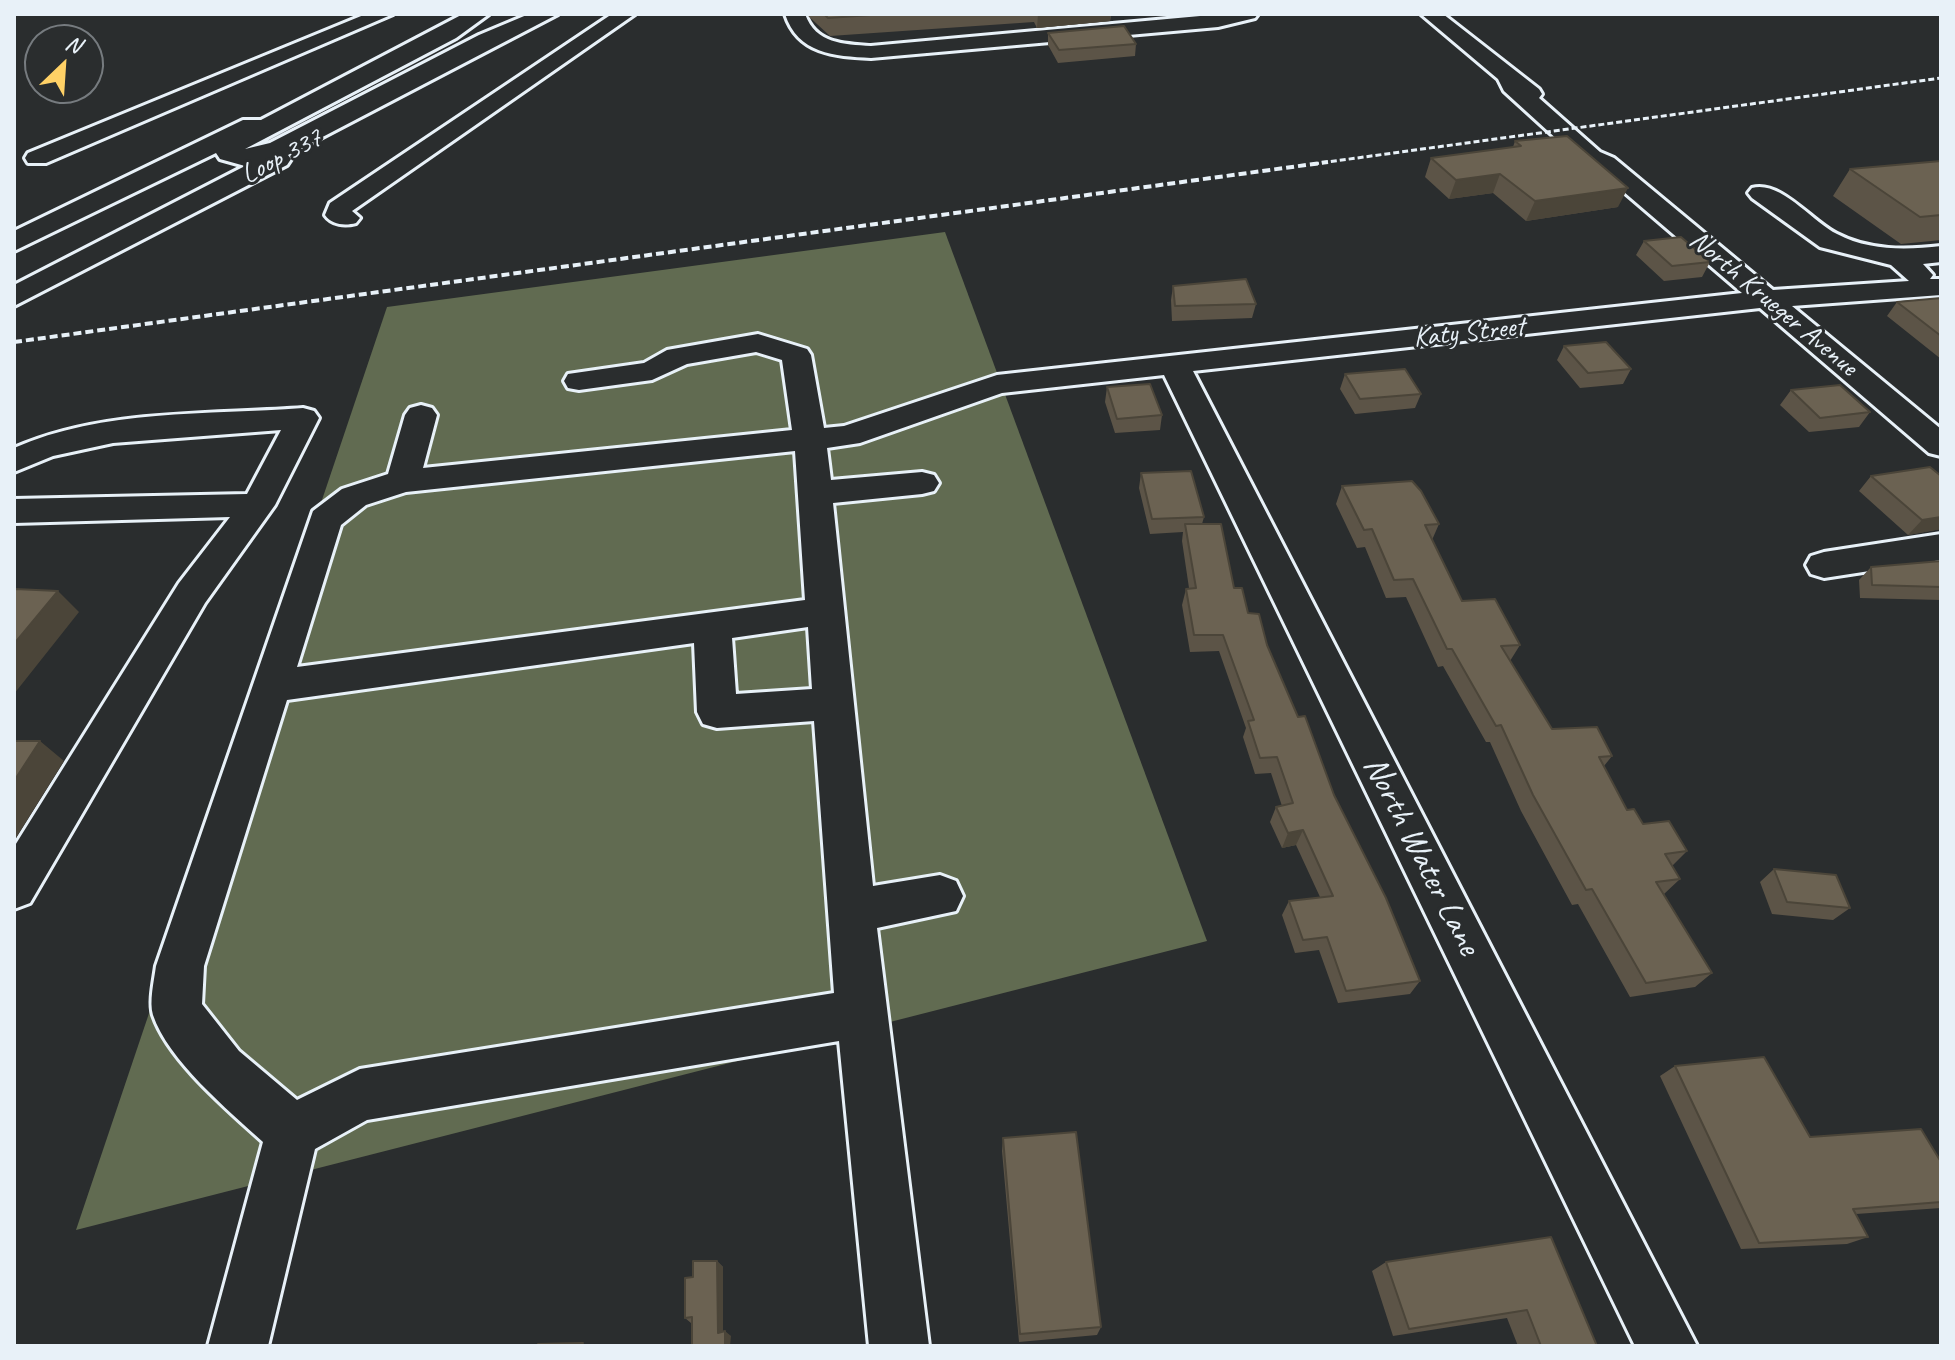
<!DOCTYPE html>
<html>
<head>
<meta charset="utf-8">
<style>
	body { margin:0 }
	#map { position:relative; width:1955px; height:1360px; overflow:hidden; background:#2a2d2e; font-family:Caveat,sans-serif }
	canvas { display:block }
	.frame { position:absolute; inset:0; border:16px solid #e8f1f8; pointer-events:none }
	.north { position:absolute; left:24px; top:24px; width:80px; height:80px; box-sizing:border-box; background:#2a2d2e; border:2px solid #767b7f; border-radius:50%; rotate:25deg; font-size:22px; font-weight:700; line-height:32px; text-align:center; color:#e8f1f8 }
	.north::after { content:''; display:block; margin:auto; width:28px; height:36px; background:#ffd166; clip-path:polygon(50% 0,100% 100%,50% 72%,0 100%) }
</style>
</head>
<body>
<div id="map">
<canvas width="1955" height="1360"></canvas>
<div class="frame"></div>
<div class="north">N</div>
</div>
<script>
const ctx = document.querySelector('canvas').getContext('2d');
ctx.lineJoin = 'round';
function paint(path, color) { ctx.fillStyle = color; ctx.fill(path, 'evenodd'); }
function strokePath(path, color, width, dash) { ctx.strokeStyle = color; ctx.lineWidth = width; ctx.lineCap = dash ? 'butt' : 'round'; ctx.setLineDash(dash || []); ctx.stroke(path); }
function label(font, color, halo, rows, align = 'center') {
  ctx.font = font + ' Caveat,sans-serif'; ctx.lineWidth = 6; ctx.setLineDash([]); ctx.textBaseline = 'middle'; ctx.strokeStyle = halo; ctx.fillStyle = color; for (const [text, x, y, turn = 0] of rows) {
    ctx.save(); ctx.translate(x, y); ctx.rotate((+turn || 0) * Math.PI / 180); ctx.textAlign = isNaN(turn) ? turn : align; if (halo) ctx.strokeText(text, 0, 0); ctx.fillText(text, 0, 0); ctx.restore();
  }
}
const green = new Path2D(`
	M945 232 1207 941 76 1230 387 307Z`);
const minor = new Path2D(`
	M366 14H393L46 163H28L25 158 28 153Z
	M612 14H635L352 211 360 218 356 223C345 226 332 225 325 215L330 203Z
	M785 14H805C816 44 843 44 871 46L1222 14H1258L1255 18 1218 27 871 58C834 56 798 54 785 14Z
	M1421 14H1443L1539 89 1542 94 1539 98 1600 152 1614 158 1773 290 1909 281 1891 265 1820 247 1752 198 1748 193 1752 188C1781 180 1812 222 1837 234 1869 251 1907 250 1941 246V262L1923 264 1933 275 1930 279H1941V295L1792 306 1941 429V456L1929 453 1760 308 1193 371 1697 1346H1635L1164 375 1002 393 860 443 827 448 831 480 922 472 934 475 939 483 934 491 922 494 833 503 873 886 940 875 956 881 963 896 956 911 877 928 929 1346H869L839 1041 367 1120 315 1149 268 1346H208L263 1142C228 1110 168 1060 153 1015 149 1002 154 981 156 966L313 511 342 489 388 474 405 415 410 408 421 405 432 408 437 415 423 468 792 430 782 360 756 352 687 364 652 380 579 390 568 388 564 381 568 374 644 363 667 350 758 334 807 349 811 355 824 428 844 426 997 375 1742 293 1596 168 1582 162 1504 91 1498 79ZM795 451 805 600 297 667 341 525 366 505 406 492ZM808 627 812 689 736 694 732 638ZM694 643 697 712 703 724 717 728 814 721 834 993 360 1069 297 1100 239 1051 202 1004 204 966 287 700Z
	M303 408 314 411 319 418 275 505 205 603 30 903 14 909V847L179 583 230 517 14 523V499L247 494 281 430 113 443 53 456 14 472V448C102 409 208 415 303 408Z
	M1941 534V560L1824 578 1811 574 1806 565 1811 556 1824 552Z`);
const major = new Path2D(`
	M463 14H489L456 38 245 149 270 143 479 35 529 14H558L288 155 291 159 287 165 14 306V285L245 166 220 159 216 153 14 251V231L243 120H261Z`);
const railFar1 = new Path2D(`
	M1313 164 1941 78`);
const rail = new Path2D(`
	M14 342 1328 162`);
const wall = new Path2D(`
	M806 14H1140L1111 16 1110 21 1037 28 1034 22 830 36Z
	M1048 33 1136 44 1135 56 1058 63 1048 45Z
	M1515 141 1618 207 1526 221 1493 193 1449 199 1425 177 1431 158 1513 147Z
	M1941 161V240L1901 244 1833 196 1850 169Z
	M1644 241 1710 262 1702 277 1664 281 1636 255Z
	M1173 286 1256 304 1252 318 1172 321 1171 300Z
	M1941 298V359L1887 316 1897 302Z
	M1564 346 1631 369 1623 384 1580 388 1557 360Z
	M1345 374 1421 394 1415 408 1355 414 1340 389Z
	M1107 387 1162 415 1160 430 1115 433 1105 402Z
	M1791 390 1870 412 1859 427 1809 432 1780 405Z
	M1141 473 1204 517 1202 524 1234 588 1267 645 1298 717 1420 981 1410 994 1338 1003 1319 950 1295 953 1282 915 1289 901 1320 897 1296 845 1282 848 1270 822 1276 807 1282 806 1271 773 1255 774 1243 737 1246 728 1219 651 1190 652 1182 605 1186 589 1189 588 1182 541 1183 532 1150 534 1139 488Z
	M1871 476 1941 529 1908 535 1859 491Z
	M1342 486 1439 524 1432 540 1462 601 1520 645 1510 661 1552 729 1612 756 1604 766 1627 810 1643 824 1687 851 1672 866 1680 879 1664 894 1712 973 1695 987 1630 997 1578 904 1572 905 1521 811 1490 742H1486L1443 666 1438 667 1406 597 1386 598 1365 547 1357 548 1336 504Z
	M1941 561V600L1860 598 1859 580 1871 567Z
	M1774 869 1850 908 1833 920 1772 914 1760 882Z
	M1675 1066 1810 1137 1941 1202V1208L1856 1214 1868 1237 1847 1244 1741 1249 1660 1076Z
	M1003 1138 1101 1327 1097 1335 1019 1342 1002 1151Z
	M1551 1237 1597 1346H1518L1507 1318 1393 1336 1372 1271 1386 1262Z
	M717 1261 723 1267V1332L731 1336 691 1323 685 1318 693 1277Z`);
const shadedWall = new Path2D(`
	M1038 14H1111L1110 21 1037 28Z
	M1500 174 1493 193 1449 199 1456 180Z
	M1628 188 1618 207 1526 221 1535 201Z
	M1941 517V529L1908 535 1922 520Z
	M58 591 79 612 14 694V644Z
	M40 741 64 761 14 841V781Z
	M1303 830 1296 845 1282 848 1288 833Z
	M717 1261 723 1267V1337L718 1333Z
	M725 1331 731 1336 730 1346H725Z`);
const building = new Path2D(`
	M824 14H885L828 18Z
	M1124 26 1136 44 1059 50 1048 33Z
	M1567 136 1628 188 1535 201 1500 174 1456 180 1431 158 1521 146 1515 141Z
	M1941 161V215L1920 217 1850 169Z
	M1681 237 1710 262 1672 266 1644 241Z
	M1246 279 1256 304 1175 306 1173 286Z
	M1941 298V336L1897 302Z
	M1606 342 1631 369 1588 373 1564 346Z
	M1405 369 1421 394 1360 399 1345 374Z
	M1150 384 1162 415 1117 419 1107 387Z
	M1840 385 1870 412 1820 418 1791 390Z
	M1930 467 1941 476V517L1922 520 1871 476Z
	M1191 471 1204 517 1152 519 1141 473Z
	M1412 481 1421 491 1439 524 1425 525 1462 601 1495 599 1520 645 1501 646 1552 729 1597 727 1612 756 1599 757 1627 810 1634 809 1643 824 1669 821 1687 851 1665 854 1680 879 1656 882 1712 973 1646 983 1592 889 1586 890 1533 795 1501 725 1496 726 1452 649H1447L1413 579 1394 580 1372 529 1364 530 1342 486Z
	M1185 524H1221L1234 588H1242L1248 613 1259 614 1267 645 1298 717 1305 716 1334 795 1386 898 1420 981 1346 991 1327 937 1303 940 1289 901 1333 896 1303 830 1288 833 1276 807 1293 803 1277 757 1260 758 1248 721 1254 720 1223 635H1194L1186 589 1196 588Z
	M1941 561V587L1872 585 1871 567Z
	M15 589 58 591 14 644V590Z
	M14 741H40L14 781Z
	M1774 869 1836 875 1850 908 1787 902Z
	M1764 1057 1810 1137 1921 1129 1941 1162V1202L1853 1209 1868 1237 1759 1243 1675 1066Z
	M1076 1132 1101 1327 1020 1334 1003 1138Z
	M1551 1237 1597 1346H1541L1527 1310 1409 1329 1386 1262Z
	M693 1261H717L718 1333 725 1331V1346H692V1317L685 1318V1278L693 1277Z
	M583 1343 582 1346H538V1344Z`);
const farStreetnames = [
	["Loop 337",282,157,-28],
	["North Krueger Avenue",1773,304,40],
	["Katy Street",1469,333,-6]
];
const streetNames = [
	["North Water Lane",1421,856,63]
];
paint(green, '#616b51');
strokePath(minor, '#e8f1f8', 6);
strokePath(major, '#e8f1f8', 6);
paint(minor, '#2a2d2e');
paint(major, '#2a2d2e');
strokePath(railFar1, '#e8f1f8', 3, [6, 3]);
strokePath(rail, '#e8f1f8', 4, [8, 4]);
paint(wall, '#5c5447');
paint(shadedWall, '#4b4539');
paint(building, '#6b6252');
strokePath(building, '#4b4539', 2);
label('28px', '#e8f1f8', '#2a2d2e', farStreetnames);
label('34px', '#e8f1f8', '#2a2d2e', streetNames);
</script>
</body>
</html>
